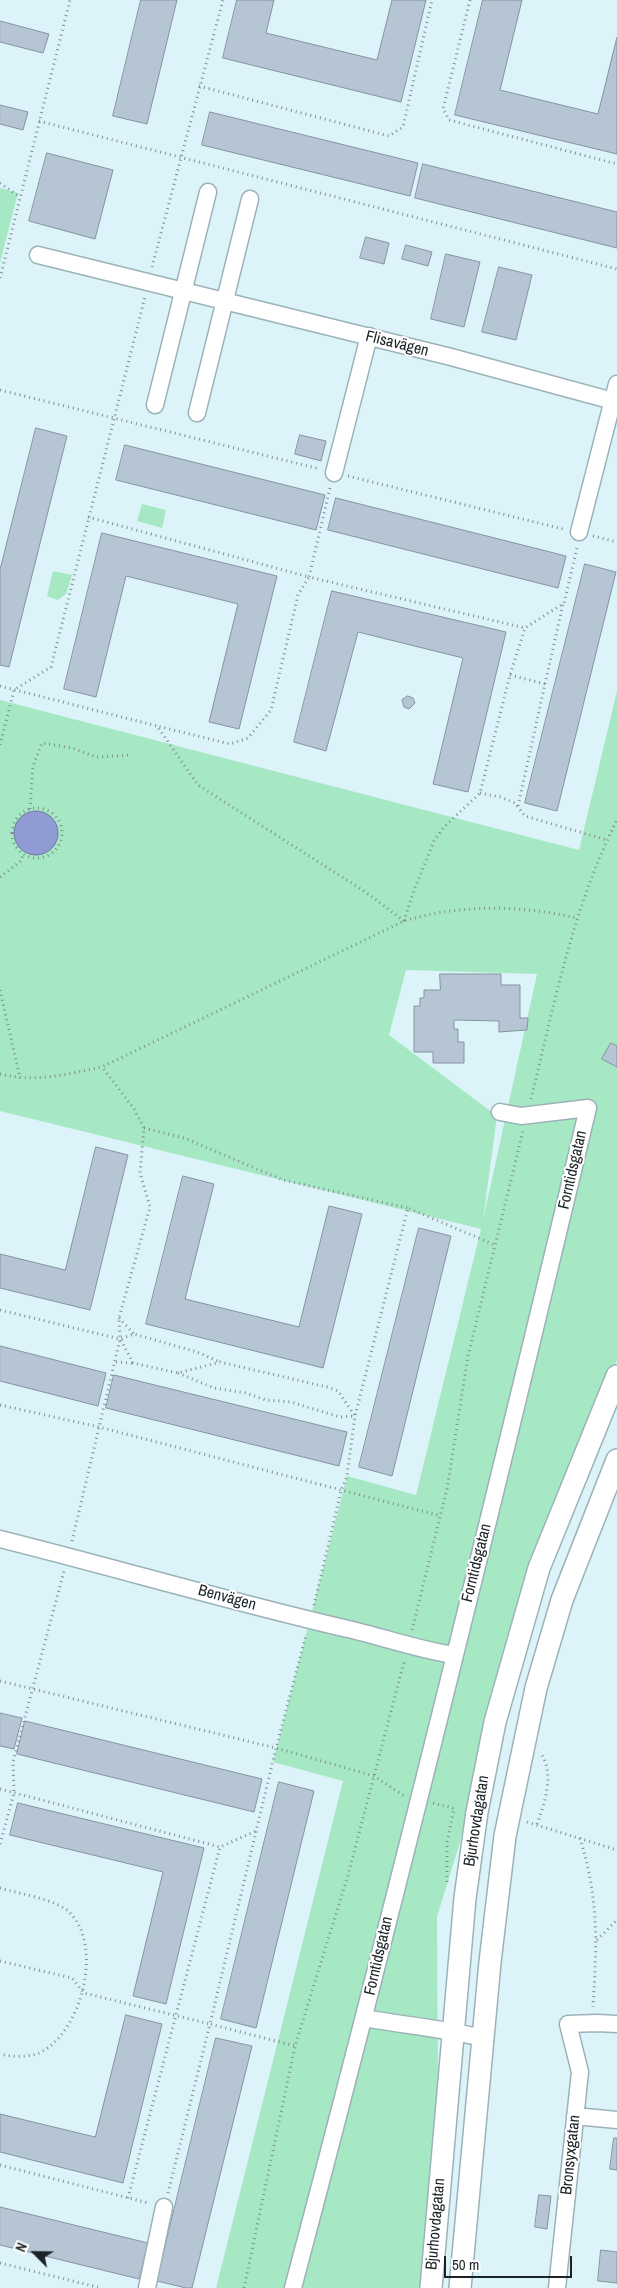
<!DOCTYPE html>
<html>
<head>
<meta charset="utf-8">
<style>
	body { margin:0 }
	#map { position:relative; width:617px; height:2288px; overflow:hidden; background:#dcf3fa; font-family:"Archivo Narrow",sans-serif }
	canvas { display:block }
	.north { position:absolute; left:10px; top:2228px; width:50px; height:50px; -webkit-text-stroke:4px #fff; paint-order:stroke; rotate:293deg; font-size:14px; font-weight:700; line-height:20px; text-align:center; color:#1b2326 }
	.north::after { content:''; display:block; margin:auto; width:18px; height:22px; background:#1b2326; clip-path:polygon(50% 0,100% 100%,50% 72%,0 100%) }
	.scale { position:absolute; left:444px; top:2256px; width:128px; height:22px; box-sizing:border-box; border:2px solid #1b2326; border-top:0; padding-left:6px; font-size:15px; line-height:18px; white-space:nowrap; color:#1b2326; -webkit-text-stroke:4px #fff; paint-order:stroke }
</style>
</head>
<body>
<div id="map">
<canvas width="617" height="2288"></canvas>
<div class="north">N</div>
<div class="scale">50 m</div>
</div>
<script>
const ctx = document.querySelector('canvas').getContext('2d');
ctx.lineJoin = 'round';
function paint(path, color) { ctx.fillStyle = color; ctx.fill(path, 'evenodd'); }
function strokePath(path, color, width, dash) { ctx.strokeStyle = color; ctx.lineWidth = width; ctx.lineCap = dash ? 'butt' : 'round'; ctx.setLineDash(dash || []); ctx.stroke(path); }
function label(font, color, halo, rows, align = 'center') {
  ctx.font = font + ' "Archivo Narrow",sans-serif'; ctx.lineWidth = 4; ctx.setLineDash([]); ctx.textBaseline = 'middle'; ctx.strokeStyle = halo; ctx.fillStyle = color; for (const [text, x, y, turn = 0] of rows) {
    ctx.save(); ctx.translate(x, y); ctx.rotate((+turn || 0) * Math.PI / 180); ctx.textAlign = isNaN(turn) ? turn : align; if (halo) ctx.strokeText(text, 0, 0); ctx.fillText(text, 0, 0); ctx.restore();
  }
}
const green = new Path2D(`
	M0 188 18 193 0 263Z
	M142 504 166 510 162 528 137 521Z
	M53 571 72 575 66 594 58 600 47 596Z
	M617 691V1360L577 1453 512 1620 489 1701 460 1842 437 1917 438 2087 420 2288H216L343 1781 273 1762 347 1476 416 1495 481 1229 0 1111V700L579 850ZM406 970 537 974 483 1220 497 1116 389 1035Z`);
const water = new Path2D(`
	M14 833a22 22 0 1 1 44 0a22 22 0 1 1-44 0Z`);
const building = new Path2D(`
	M141 0H177L147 124 113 116Z
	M237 0H274L266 33 377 60 392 0H426L401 102 223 58Z
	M483 0H522L500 90 598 114 617 37V154L455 115Z
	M0 21 49 34 43 53 0 42Z
	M0 105 28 112 23 130 0 124Z
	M210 112 418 163 410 196 202 145Z
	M47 153 113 170 95 239 29 221Z
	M423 164 617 212V248L415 198Z
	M366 237 389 243 384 264 360 258Z
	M406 245 432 252 428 266 402 259Z
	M446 254 480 262 464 327 431 319Z
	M499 267 532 275 516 340 482 332Z
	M36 428 67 436 9 667 0 665V570Z
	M300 435 326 441 321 461 295 454Z
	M125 445 325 495 316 530 116 480Z
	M336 498 566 556 558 588 328 530Z
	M102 533 277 576 239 729 209 722 238 604 126 576 96 697 64 689Z
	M585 564 616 572 557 811 525 803Z
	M332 591 506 632 468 792 433 784 463 658 358 632 326 751 294 742Z
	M408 696 413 698 415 703 409 709 404 707 402 700Z
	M440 974H501V985H520V1018H528L527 1030 499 1032V1021L454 1020V1029H458V1042H464V1063H433V1052H414V1006H420V998H424V990H440Z
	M611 1043 617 1046V1067L602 1059Z
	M96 1147 128 1155 90 1310 0 1288V1254L65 1270Z
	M183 1176 214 1184 185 1299 299 1327 329 1206 362 1214 323 1368 146 1324Z
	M419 1228 451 1236 392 1476 359 1467Z
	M0 1346 106 1373 98 1406 0 1381Z
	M114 1375 347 1432 339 1466 106 1408Z
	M0 1713 22 1718 14 1749 0 1746Z
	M25 1721 262 1779 254 1812 17 1754Z
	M279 1782 314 1791 256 2028 221 2019Z
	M18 1803 204 1848 166 2004 133 1996 163 1872 10 1835Z
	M126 2015 162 2024 123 2183 0 2152V2114L95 2137Z
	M216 2038 252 2046 192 2288H186L157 2281Z
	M614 2138H617V2170L610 2169Z
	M539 2195 551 2196 547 2229 535 2227Z
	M0 2207 148 2243 139 2279 0 2245Z
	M601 2250 617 2252V2283L598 2281Z`);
const path = new Path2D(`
	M470 0 443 109 449 120 617 164
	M199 86 389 136 403 127 432 0
	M39 121 617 269
	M0 183 20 197
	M152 267 223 0
	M0 278 70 0
	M0 390 320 469
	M348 476 563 529
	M330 488 309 577 525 628
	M88 517 309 577 298 595 271 710 248 738 230 744 157 726
	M593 536 617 542
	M510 675 545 684 518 806
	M545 684 563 604
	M0 686 157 726 198 785 367 893 404 921
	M0 745 14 690 51 667 145 297
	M480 793 500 797 515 803 525 816 607 840
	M12 833a25 25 0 1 1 50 0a25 25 0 1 1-50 0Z
	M30 809 33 766 42 743 72 748 96 757 132 755
	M0 877 21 861 23 854
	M404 921 413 893 434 841 444 827 480 793 510 675 525 628 564 603 577 548
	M0 990 20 1078
	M0 1074C36 1083 67 1074 102 1067L404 921C461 904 520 905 577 918
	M531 1099C554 1005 573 907 617 820
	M144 1128 184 1138 283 1180 408 1208
	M0 1310 120 1339 134 1334 197 1352 220 1362
	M119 1318 134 1334
	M121 1340 133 1363 178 1373 220 1362 327 1387 338 1391 355 1416
	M116 1362 132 1363
	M178 1373 214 1388 246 1393 266 1400 291 1402 340 1417 354 1416
	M0 1405 99 1427 441 1516
	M72 1541 120 1339 119 1318 150 1207 140 1173 144 1128 134 1109 102 1067
	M314 1605 341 1491 347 1476 355 1416 408 1208 495 1245
	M412 1630 447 1489 468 1356 523 1131
	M0 1681 276 1748 374 1776 404 1796
	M0 1789 220 1847 256 1831
	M433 1803 456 1809
	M527 1822 617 1850
	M537 1824C545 1803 554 1775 542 1755
	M580 1838C599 1900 597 1943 593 2007
	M0 1844 14 1793 13 1762 64 1571
	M447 1882V1843L454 1808
	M0 1888C19 1894 58 1899 71 1914 103 1948 81 2032 41 2052 29 2058 13 2057 0 2054
	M597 1940 617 1920
	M0 1961 72 1978 84 1993 210 2024 276 1748 306 1635
	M0 2165 148 2203
	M168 2193 210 2024 295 2046
	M128 2198 220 1847
	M0 2263 101 2288
	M244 2288 295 2046 348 1875 404 1662`);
const minor = new Path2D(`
	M38 255 451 357 617 402
	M155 405 208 192
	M197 413 250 199
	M334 473 369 336
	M579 532 617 384
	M0 1539C116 1568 231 1602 348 1629 383 1637 419 1650 454 1655
	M364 2018C404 2025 444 2029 484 2038
	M575 2116 617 2120
	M147 2288 164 2207
	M293 2288C397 1896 494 1502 588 1108L521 1116 500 1112
	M557 2288 580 2072 568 2024 597 2023 617 2024`);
const major = new Path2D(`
	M431 2288 465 1898 477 1812 495 1722 539 1568 617 1376
	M460 2288 490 1962 505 1836 536 1688 562 1600 617 1460`);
const streetNames = [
	["Flisavägen",397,344,14],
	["Forntidsgatan",573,1170,-77],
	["Forntidsgatan",477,1563,-76],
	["Benvägen",227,1598,15],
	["Bjurhovdagatan",477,1821,-81],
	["Forntidsgatan",379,1956,-77],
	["Bronsyxgatan",571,2155,-84],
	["Bjurhovdagatan",436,2224,-85]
];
paint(green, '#a7e8c4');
paint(water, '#909bd4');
strokePath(water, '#6d77a0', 1);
paint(building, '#b6c5d3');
strokePath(building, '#8593a1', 1);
strokePath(minor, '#9cb2b9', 19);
strokePath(major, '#9cb2b9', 24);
strokePath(path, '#7f8f94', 3, [1, 4]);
strokePath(minor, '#fff', 16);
strokePath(major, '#fff', 21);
label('16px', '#1b2326', '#fff', streetNames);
</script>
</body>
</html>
